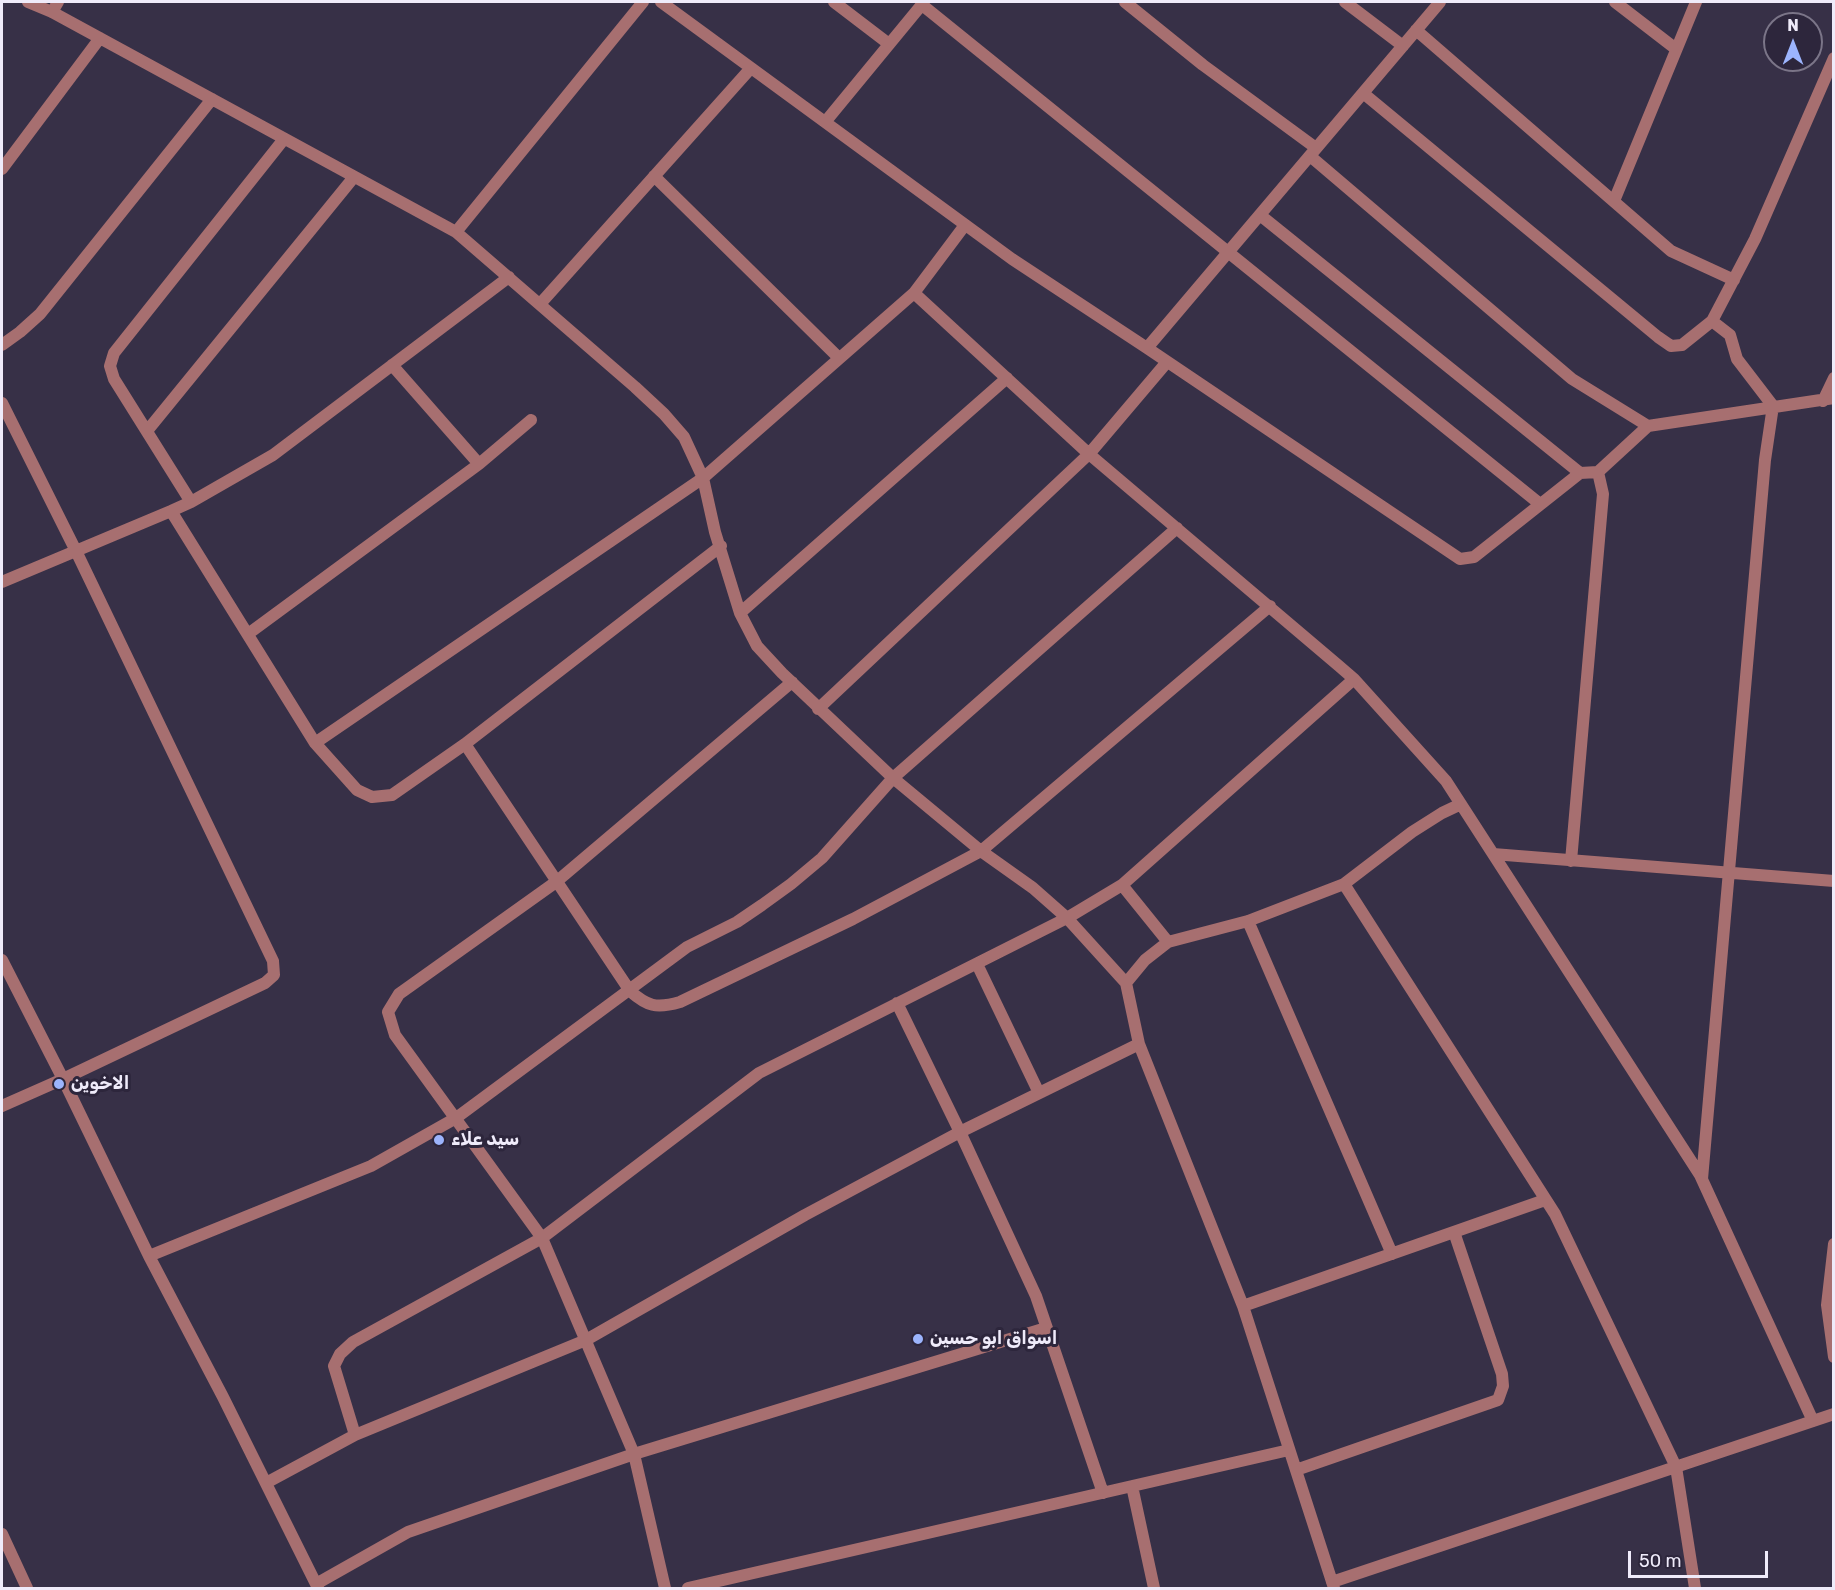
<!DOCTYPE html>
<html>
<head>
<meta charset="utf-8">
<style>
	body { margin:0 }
	#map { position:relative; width:1835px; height:1590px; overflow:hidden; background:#373047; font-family:Rubik,sans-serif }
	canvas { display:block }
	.frame { position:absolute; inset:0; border:3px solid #efebfa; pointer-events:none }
	.north { position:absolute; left:1763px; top:12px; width:60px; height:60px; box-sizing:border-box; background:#2d263c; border:2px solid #7b7588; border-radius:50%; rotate:0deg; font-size:16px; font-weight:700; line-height:24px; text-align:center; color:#efebfa }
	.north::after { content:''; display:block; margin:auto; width:21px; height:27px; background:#9cb4fd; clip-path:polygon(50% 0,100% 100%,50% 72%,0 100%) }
	.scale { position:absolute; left:1628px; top:1551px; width:140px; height:27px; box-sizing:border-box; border:3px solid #efebfa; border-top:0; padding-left:8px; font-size:18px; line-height:21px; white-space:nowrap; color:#efebfa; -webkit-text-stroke:4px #2d263c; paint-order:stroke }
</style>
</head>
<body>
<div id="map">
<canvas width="1835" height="1590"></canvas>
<div class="frame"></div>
<div class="north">N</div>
<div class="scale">50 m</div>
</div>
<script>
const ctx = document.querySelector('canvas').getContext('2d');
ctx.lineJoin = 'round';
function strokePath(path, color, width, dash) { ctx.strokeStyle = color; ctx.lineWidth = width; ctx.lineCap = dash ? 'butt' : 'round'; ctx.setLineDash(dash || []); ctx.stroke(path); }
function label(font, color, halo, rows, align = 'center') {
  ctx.font = font + ' Rubik,Vazirmatn,sans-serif'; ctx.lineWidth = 6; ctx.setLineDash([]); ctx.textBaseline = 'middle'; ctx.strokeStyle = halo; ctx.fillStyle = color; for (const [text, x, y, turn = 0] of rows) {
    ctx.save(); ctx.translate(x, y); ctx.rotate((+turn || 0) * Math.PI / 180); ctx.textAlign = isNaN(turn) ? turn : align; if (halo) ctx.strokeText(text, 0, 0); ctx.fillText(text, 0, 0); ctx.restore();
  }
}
const minor = new Path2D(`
	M28 2 52 12 456 232 635 387 664 414 684 437 703 478 715 532 740 613 757 646 782 673 893 778 981 851 1033 888 1067 918 1126 983 1139 1044 1243 1306 1334 1588
	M661 2 1012 259 1147 348 1460 559 1474 557 1580 473 1598 472
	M834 2 889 44
	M1125 2 1203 65 1316 148
	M1345 2 1403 46
	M1615 2 1676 49
	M921 4 1540 504
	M52 12 58 2
	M1416 30 1671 251 1734 280
	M1363 93 1658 337 1671 346 1682 345 1712 321 1755 239 1834 58
	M826 121 924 2
	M1310 156 1572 379 1648 426 1598 472 1603 494 1571 861
	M2 169 100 38
	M654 176 839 358
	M1614 201 1696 2
	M1260 215 1580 473
	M456 232 643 2
	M914 293 1089 454 1339 666 1354 679 1446 781 1700 1175 1813 1421
	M540 304 751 68
	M2 345 20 332 40 314 212 99
	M1147 348 1440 2
	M392 365 479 464
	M1823 401 1834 378
	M2 403 76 551 273 961 274 975 265 983 63 1079 2 1106
	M1648 426 1834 398
	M147 431 354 177
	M191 502 114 379 110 366 114 353 284 139
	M171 511 315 743 357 790 372 797 392 795 465 744 721 546
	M2 582 171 511 191 502 273 455 509 277
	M740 613 1007 378
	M248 634 479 464 531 420
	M818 709 1089 454 1167 362
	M315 743 703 478 914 293 965 225
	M465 744 630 991C647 1006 656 1009 680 1002L853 919 981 851 1270 606
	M1493 854 1834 881
	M1344 884 1555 1214 1676 1467 1695 1588
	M1122 885 1168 942
	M1248 921 1392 1254
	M2 960 63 1079 149 1256 223 1397 318 1588
	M977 964 1039 1093
	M1126 983 1145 960 1168 942 1248 921 1344 884 1412 832 1442 813 1461 804
	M897 1003 960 1132 1036 1296 1103 1493
	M1702 1179 1765 460 1773 406 1737 359 1730 335 1712 321
	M1834 1244 1827 1305 1834 1357
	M149 1256 371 1166 456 1118 687 947 737 922 762 905 791 884 822 858 893 778 1177 528
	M1243 1306 1545 1200
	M355 1435 334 1366 340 1354 353 1342 542 1238 759 1073 1067 918 1122 885 1354 679
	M1296 1470 1498 1400 1503 1386 1502 1374 1454 1232
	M266 1483 355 1435 586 1340 805 1215 960 1132 1139 1044
	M1132 1486 1154 1588
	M2 1534 27 1588
	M1332 1582 1834 1414
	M316 1584 408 1532 634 1454 1046 1328
	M665 1588 634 1454 542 1238 395 1035 388 1012 399 994 556 882 792 682
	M688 1588 1289 1450`);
const markers = [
	[59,1084,6,"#9cb4fd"],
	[439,1140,6,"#9cb4fd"],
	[918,1339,6,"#9cb4fd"]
];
const poiNames = [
	["الاخوين",71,1084],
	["سيد علاء",451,1140],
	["اسواق ابو حسين",930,1339]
];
strokePath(minor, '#a76f70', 12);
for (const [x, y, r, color] of markers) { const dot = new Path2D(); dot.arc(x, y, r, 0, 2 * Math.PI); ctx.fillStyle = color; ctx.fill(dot); strokePath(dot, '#2d263c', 2); }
label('bold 18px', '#efebfa', '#2d263c', poiNames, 'left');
</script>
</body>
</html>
